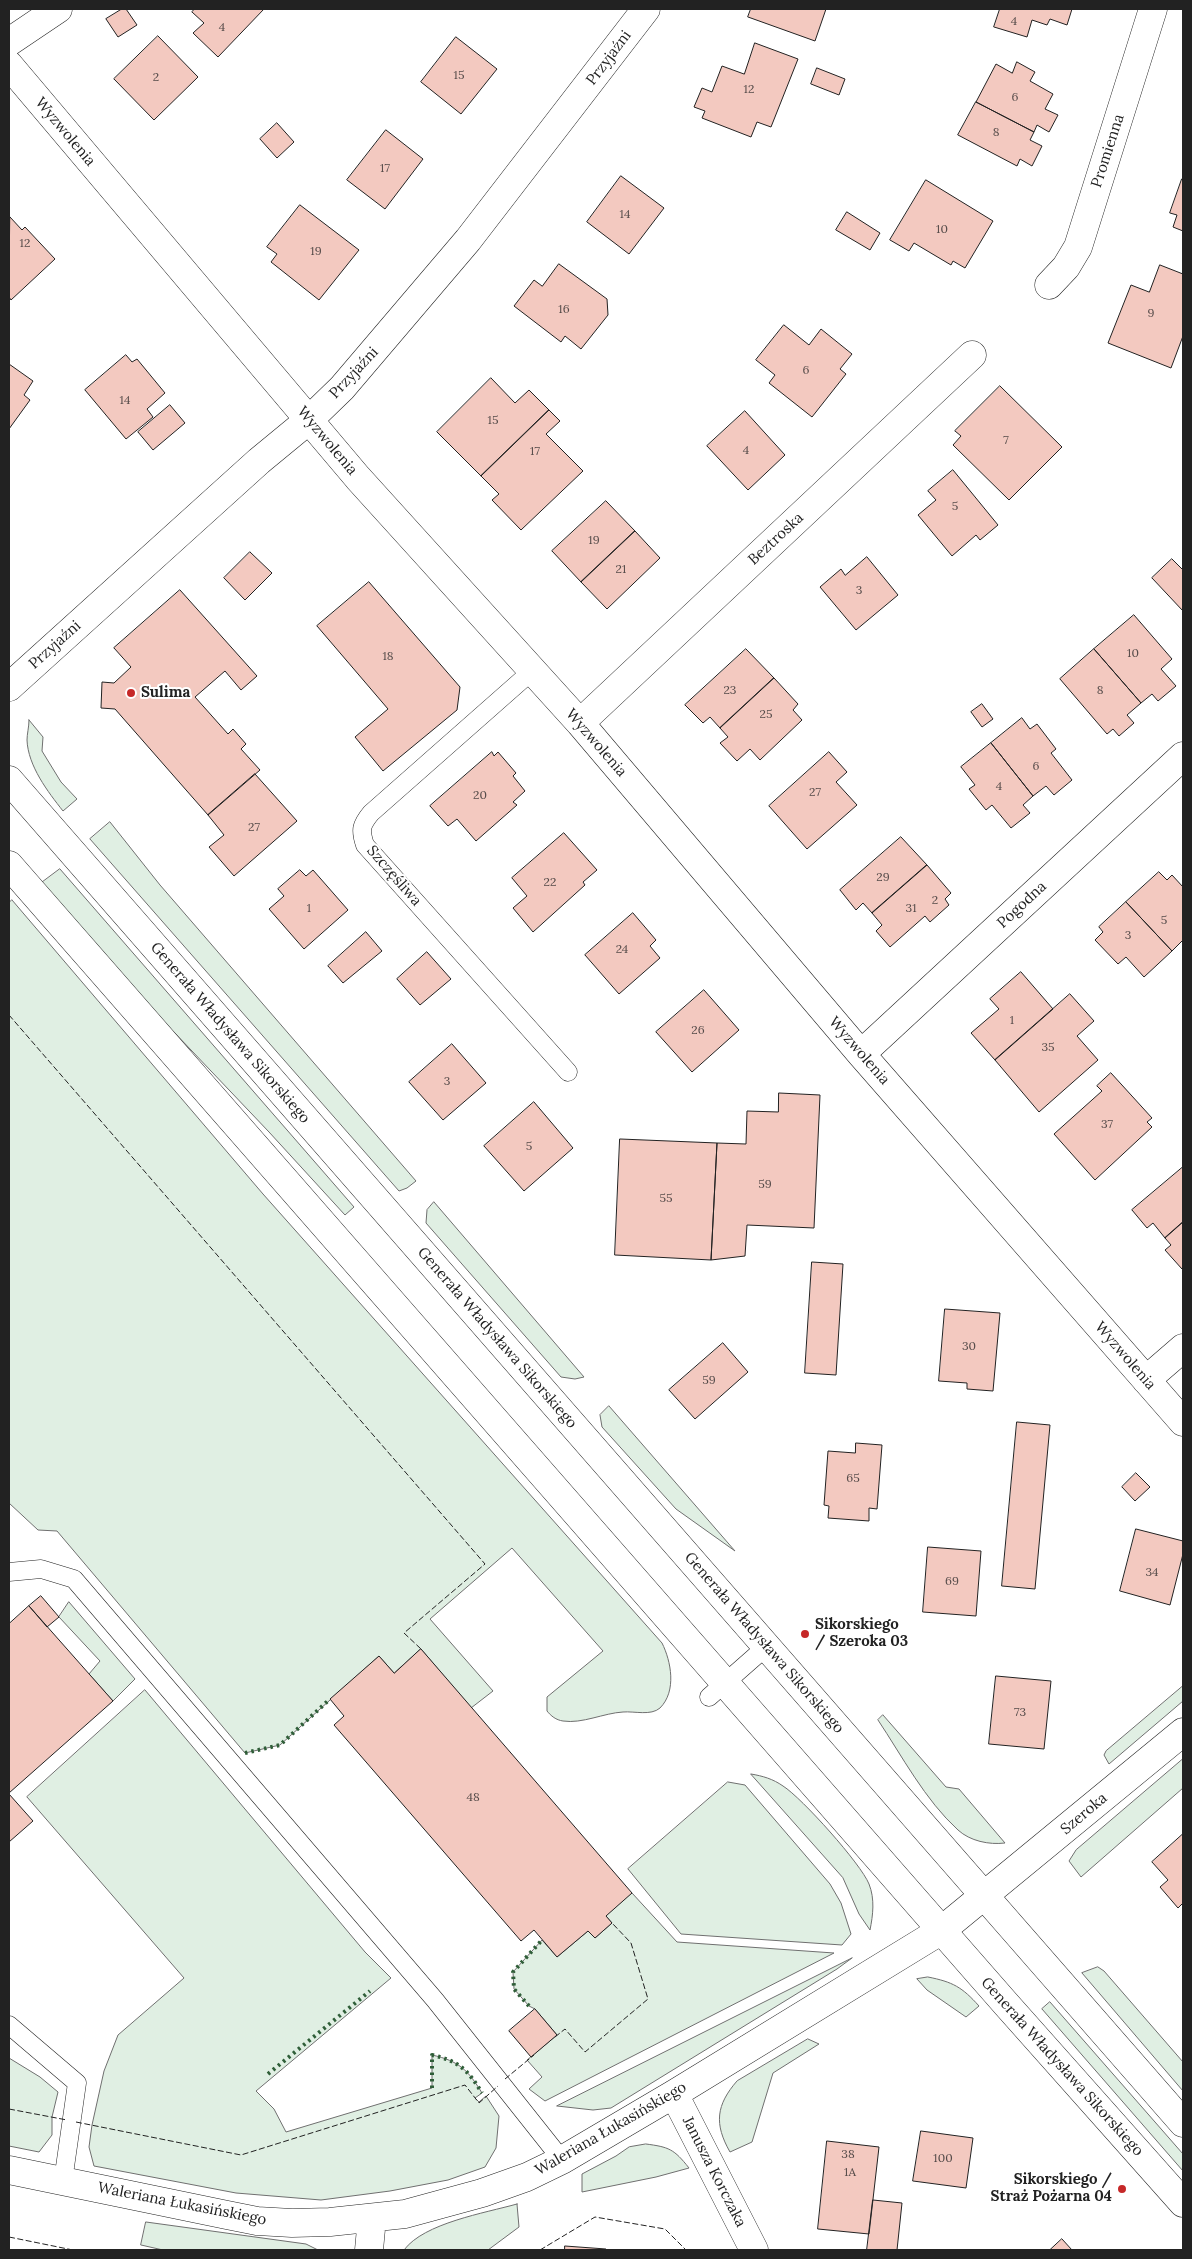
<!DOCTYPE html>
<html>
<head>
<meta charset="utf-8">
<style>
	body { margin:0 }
	#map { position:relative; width:1192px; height:2259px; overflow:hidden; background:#fff; font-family:Lora,serif }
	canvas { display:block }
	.frame { position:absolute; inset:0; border:10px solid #222; pointer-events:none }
</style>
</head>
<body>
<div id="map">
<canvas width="1192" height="2259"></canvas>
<div class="frame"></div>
</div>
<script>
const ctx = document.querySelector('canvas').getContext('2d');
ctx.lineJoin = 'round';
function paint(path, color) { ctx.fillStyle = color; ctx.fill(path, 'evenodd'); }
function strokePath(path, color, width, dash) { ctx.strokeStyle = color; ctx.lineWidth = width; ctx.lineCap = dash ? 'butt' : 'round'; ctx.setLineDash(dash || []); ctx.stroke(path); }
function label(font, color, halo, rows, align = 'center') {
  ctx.font = font + ' Lora,serif'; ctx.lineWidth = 4; ctx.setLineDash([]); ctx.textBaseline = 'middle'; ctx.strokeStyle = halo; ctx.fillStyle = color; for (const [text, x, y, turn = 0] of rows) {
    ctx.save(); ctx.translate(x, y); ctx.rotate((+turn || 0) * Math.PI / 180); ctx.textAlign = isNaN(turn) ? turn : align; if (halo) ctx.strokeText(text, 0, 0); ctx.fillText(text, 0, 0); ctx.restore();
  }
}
const green = new Path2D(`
	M29 720 43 737 42 751 61 782 77 799 63 811C48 792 28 766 27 740 27 734 29 727 29 720Z
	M110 822 160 885 416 1181 407 1188 399 1191 90 839Z
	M60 869 354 1207 345 1215 269 1132 36 887Z
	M12 900 263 1194 662 1643C671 1661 677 1691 660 1708 651 1716 634 1711 623 1712 604 1713 582 1724 563 1721 556 1720 551 1716 547 1711V1697L603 1651 512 1548 430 1619 493 1691 471 1708 421 1649 394 1673 379 1656 280 1745 245 1753 57 1531 38 1530 9 1503V903Z
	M434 1202 584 1377 575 1379 561 1377 426 1223 427 1210Z
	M609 1406 735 1551 676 1509 602 1427 600 1415Z
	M69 1602 135 1679 113 1701 89 1674 100 1661 59 1617Z
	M1183 1686V1701L1109 1764 1104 1755 1106 1751Z
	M145 1690 365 1952 391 1978 256 2091 274 2109 286 2132 432 2088V2055C459 2061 468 2070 482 2093L475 2098 479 2102 486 2096 499 2116 496 2148 485 2167 448 2180 390 2191 321 2200 236 2193 94 2166 89 2147 92 2125 104 2071 118 2035 184 1978 27 1797Z
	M883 1715 946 1787 959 1789 1005 1843C989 1845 970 1841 958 1830 925 1800 902 1756 878 1720Z
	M1183 1759V1788L1081 1877 1069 1861 1076 1850Z
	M751 1774C763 1776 773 1779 783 1786 802 1798 861 1864 869 1884 875 1899 873 1915 870 1930L859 1914 843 1878Z
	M728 1782 745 1785 830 1884 841 1903 851 1934 842 1945 681 1934 628 1869Z
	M632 1893 677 1942 834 1953 545 2101 529 2089 542 2077 527 2060 557 2035 535 2009 529 2006 514 1989 513 1972 542 1940 557 1957 588 1931 595 1938 612 1923 606 1916Z
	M852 1958 837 1969 611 2108 593 2110 557 2106Z
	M1098 1967 1104 1971 1183 2062V2091L1082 1973Z
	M928 1977C953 1982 962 1987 979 2006L966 2017 927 1990 917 1979Z
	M1050 2002 1183 2154V2171L1042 2009Z
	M808 2039 819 2044 773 2073 752 2142 730 2152C714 2124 716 2105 737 2081Z
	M9 2058 40 2077 58 2092 52 2117V2135L39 2152 9 2146Z
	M646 2144C669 2147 674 2149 689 2168L656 2177 582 2192V2174L616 2156 629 2147Z
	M517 2204 519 2227 488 2250H404C424 2223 485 2213 517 2204Z
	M146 2222 306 2244 318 2250H163L141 2245Z`);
const building = new Path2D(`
	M122 9H126L137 25 118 37 106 19Z
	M195 9H264L218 57 193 33 204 23 192 12Z
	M751 9H826L815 41 748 17Z
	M1000 9H1072L1067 25 1050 19 1047 25 1032 20 1027 37 994 27Z
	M158 36 198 77 154 120 114 79Z
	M456 37 497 69 461 114 421 82Z
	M755 43 798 59 771 127 757 122 751 137 702 118 705 111 694 107 702 88 712 92 722 66 744 74Z
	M1017 62 1035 72 1030 81 1053 94 1045 109 1058 115 1049 132 1037 125 1034 132 976 102 996 64 1012 73Z
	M817 68 845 79 839 95 811 84Z
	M976 102 1034 132 1030 140 1042 146 1032 166 1020 159 1017 166 958 135Z
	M277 123 294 142 277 158 260 139Z
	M386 130 423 159 385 209 347 180Z
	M621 176 664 208 629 254 587 222Z
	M1182 179H1183V231L1173 227 1177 215 1170 213Z
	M926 180 993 221 965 268 953 261 951 265 914 243 909 251 890 240Z
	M300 205 359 250 319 300 271 262 277 254 267 247Z
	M847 212 880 233 870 250 836 230Z
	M10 217 22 230 25 227 55 259 11 300 9 297Z
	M559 264 607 299 608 315 581 349 565 336 561 342 514 306 534 280 542 286Z
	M1160 265 1183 274V336L1171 368 1108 343 1131 285 1149 292Z
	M784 325 809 345 821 329 852 354 840 369 846 374 812 417 769 383 775 375 756 360Z
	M126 355 132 362 137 359 165 393 147 409 153 417 126 439 85 390Z
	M9 364 33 381 24 395 30 400 9 429Z
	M491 378 515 403 529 390 549 410 481 476 437 432Z
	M1000 386 1062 447 1009 500 953 445 961 436 955 431Z
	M170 405 185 423 153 450 138 432Z
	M549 410 560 421 546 434 583 471 521 530 492 500 499 494 481 476Z
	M745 411 785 455 748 490 707 446Z
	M953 470 998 525 980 540 976 535 952 556 918 515 936 500 928 491Z
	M606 501 635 531 581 582 552 551Z
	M635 531 660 558 607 609 581 582Z
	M250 552 272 573 245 600 224 578Z
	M867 557 898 595 856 630 820 587 841 569 845 575Z
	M1172 559 1183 570V611L1152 578Z
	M369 582 460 687 457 710 383 771 355 737 388 709 317 626Z
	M180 590 257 676 241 690 225 671 195 697 228 734 233 729 246 744 241 749 260 770 208 815 115 709 101 708 102 682 114 683 131 667 114 648Z
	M1134 615 1172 659 1161 669 1176 686 1158 701 1152 694 1141 703 1094 649Z
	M746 649 774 678 720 728 710 717 703 723 685 705Z
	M1094 649 1141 703 1127 715 1134 723 1119 736 1113 729 1107 734 1060 679Z
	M774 678 798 704 793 710 802 720 760 760 750 749 737 761 720 743 728 737 720 728Z
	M982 704 993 719 982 727 971 712Z
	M1022 718 1030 729 1037 724 1056 749 1051 753 1072 780 1054 795 1046 786 1033 796 991 743Z
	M991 743 1033 796 1023 805 1030 813 1011 828 992 805 986 810 969 789 975 785 961 767Z
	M492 752 494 756 498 752 516 773 513 776 525 791 513 802 517 805 476 841 457 819 448 826 430 806Z
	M829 752 847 772 836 782 857 805 807 849 769 806Z
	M255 774 297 821 234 876 209 847 224 835 208 815Z
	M564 833 597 870 583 882 585 885 533 932 513 908 527 896 512 878Z
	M901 837 927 865 872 913 863 903 856 910 840 890Z
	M927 865 951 893 945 899 949 905 930 922 925 916 890 947 876 931 882 925 872 913Z
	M300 870 306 876 313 870 348 910 304 949 269 909 284 896 278 889Z
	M1159 872 1167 880 1172 875 1183 887V940L1172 951 1126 902Z
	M1126 902 1172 951 1144 977 1126 957 1118 964 1095 940 1103 932 1099 927Z
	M633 913 656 940 650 946 660 958 619 994 585 955Z
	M366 932 382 951 343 983 328 966Z
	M427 952 451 979 420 1005 397 979Z
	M1021 972 1053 1009 995 1060 971 1033 999 1009 990 999Z
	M704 990 739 1030 692 1072 656 1032Z
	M1070 994 1094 1021 1077 1036 1098 1060 1039 1112 995 1060Z
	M452 1044 486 1083 443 1120 409 1082Z
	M1111 1073 1152 1118 1147 1122 1152 1127 1095 1180 1054 1134 1102 1091 1097 1086Z
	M779 1093 820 1095 814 1228 747 1225 745 1256 711 1260 717 1143 746 1144 747 1111 778 1112Z
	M534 1102 573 1148 524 1191 484 1146Z
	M620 1139 717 1143 711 1260 615 1255Z
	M1183 1167V1222L1165 1238 1153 1223 1147 1228 1132 1210Z
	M1183 1222V1268L1182 1269 1165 1250 1171 1245 1165 1238Z
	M812 1262 843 1264 836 1375 805 1373Z
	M945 1309 1000 1313 993 1391 967 1389V1383L939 1381Z
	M723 1343 748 1372 695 1419 669 1390Z
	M1017 1422 1050 1425 1035 1589 1002 1586Z
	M856 1443 882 1445 877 1509 869 1508V1521L828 1518 829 1506 824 1505 828 1451 855 1453Z
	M1136 1473 1150 1487 1135 1501 1122 1487Z
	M1136 1529 1183 1541V1554L1170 1605 1120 1591Z
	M928 1547 981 1551 976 1616 923 1612Z
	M41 1596 59 1617 47 1627 29 1606Z
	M29 1606 113 1701 9 1793V1624Z
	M421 1649 632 1893 606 1916 612 1923 595 1938 588 1931 557 1957 534 1930 521 1941 334 1725 344 1716 330 1699 379 1656 394 1673Z
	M996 1676 1051 1681 1044 1749 989 1744Z
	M9 1794 33 1821 9 1842Z
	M1183 1834V1903L1178 1908 1160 1887 1168 1880 1152 1862Z
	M535 2009 557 2035 531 2057 509 2031Z
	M921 2131 973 2138 966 2188 913 2181Z
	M827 2141 879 2147 869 2234 818 2229Z
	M873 2200 902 2203 897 2250H867Z
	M1062 2239 1072 2250H1050Z
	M565 2246 606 2249V2250H565Z`);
const lane = new Path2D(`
	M532 671 371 813C361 825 360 830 365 845L568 1072
	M9 1572 41 1569 74 1579 435 2000 562 2160
	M709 1697 767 1646
	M9 2025 77 2083 63 2181`);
const street = new Path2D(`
	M9 42 58 9
	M9 65 358 478 580 723 861 1054 1183 1422
	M1049 285 1066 267 1078 247 1153 9
	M9 687 259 461 310 419 342 388 468 240 646 9
	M580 723 972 355
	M861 1054 1183 756
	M1146 1380 1183 1348
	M674 2094 754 2250
	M9 2170 227 2215 257 2221 292 2223 330 2222 405 2214 482 2193 527 2177 562 2160 674 2094 942 1930 1183 1732
	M369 2250 372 2218`);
const secondary = new Path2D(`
	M9 780 1183 2123
	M9 865 1006 2004 1183 2203`);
const hedge = new Path2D(`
	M245 1753 280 1745 330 1699
	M529 2006 514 1989 513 1972 542 1940
	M268 2074 370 1991
	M432 2088V2055C459 2061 468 2070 482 2093`);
const fence = new Path2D(`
	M9 1015 485 1564 404 1633 421 1649
	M555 2037 565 2029 585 2052 648 1999 631 1943 612 1923
	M505 2079 534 2055
	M9 2109 67 2120
	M76 2122 241 2155 465 2085 479 2103 498 2086
	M9 2237 73 2250
	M540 2250 595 2217 665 2229 686 2250`);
const markers = [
	[131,693,5,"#c62828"],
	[805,1634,5,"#c62828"],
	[1122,2189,5,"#c62828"]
];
const numberNames = [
	["4",1014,22],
	["4",222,28],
	["15",459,76],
	["2",156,78],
	["12",749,90],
	["6",1015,98],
	["8",996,133],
	["17",385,169],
	["14",625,215],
	["10",942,230],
	["12",25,244],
	["19",316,252],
	["16",564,310],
	["9",1151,314],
	["6",806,371],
	["14",125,401],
	["15",493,421],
	["7",1006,441],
	["4",746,451],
	["17",535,452],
	["5",955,507],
	["19",594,541],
	["21",621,570],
	["3",859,591],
	["10",1133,654],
	["18",388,657],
	["23",730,691],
	["8",1100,691],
	["25",766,715],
	["6",1036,767],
	["4",999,787],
	["27",815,793],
	["20",480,796],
	["27",254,828],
	["29",883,878],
	["22",550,883],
	["2",935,901],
	["1",309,909],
	["31",911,909],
	["5",1164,921],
	["3",1128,936],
	["24",622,950],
	["1",1012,1021],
	["26",698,1031],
	["35",1048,1048],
	["3",447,1082],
	["37",1107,1125],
	["5",529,1147],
	["59",765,1185],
	["55",666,1199],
	["30",969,1347],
	["59",709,1381],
	["65",853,1479],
	["34",1152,1573],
	["69",952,1582],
	["73",1020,1713],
	["48",473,1798],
	["38",848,2155],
	["100",943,2159],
	["1A",850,2173]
];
const streetNames = [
	["Przyjaźni",609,58,-53],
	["Wyzwolenia",65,132,50],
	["Promienna",1108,151,-72],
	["Przyjaźni",354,373,-47],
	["Wyzwolenia",327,441,50],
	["Beztroska",776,539,-43],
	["Przyjaźni",55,645,-42],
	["Wyzwolenia",596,743,49],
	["Szczęśliwa",394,876,49],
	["Pogodna",1022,905,-43],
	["Generała Władysława Sikorskiego",230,1033,49],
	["Wyzwolenia",859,1051,49],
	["Generała Władysława Sikorskiego",497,1338,49],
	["Wyzwolenia",1125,1356,49],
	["Generała Władysława Sikorskiego",764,1643,49],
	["Szeroka",1084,1814,-40],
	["Generała Władysława Sikorskiego",1062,2067,48],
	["Waleriana Łukasińskiego",611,2129,-30],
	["Janusza Korczaka",714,2172,63],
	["Waleriana Łukasińskiego",182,2204,11]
];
const poiNames = [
	["Sulima",141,693],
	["Sikorskiego",815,1625],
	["/ Szeroka 03",815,1642],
	["Sikorskiego /",1112,2180,"right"],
	["Straż Pożarna 04",1112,2197,"right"]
];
paint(green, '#e0efe3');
strokePath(green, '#6f6f6f', 1);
paint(building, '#f3c9c0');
strokePath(building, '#222', 1);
strokePath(lane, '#222', 19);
strokePath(street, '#222', 29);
strokePath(secondary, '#222', 29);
strokePath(lane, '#fff', 18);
strokePath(street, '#fff', 28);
strokePath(secondary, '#fff', 28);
strokePath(hedge, '#2f5e38', 4, [2.5, 4]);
strokePath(fence, '#222', 1, [6, 2.5]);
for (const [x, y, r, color] of markers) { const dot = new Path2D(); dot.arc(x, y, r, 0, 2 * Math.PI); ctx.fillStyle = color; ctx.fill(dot); strokePath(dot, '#fff', 2); }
label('12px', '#564c4a', null, numberNames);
label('15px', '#222', '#fff', streetNames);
label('bold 15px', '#222', '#fff', poiNames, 'left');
</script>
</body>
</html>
